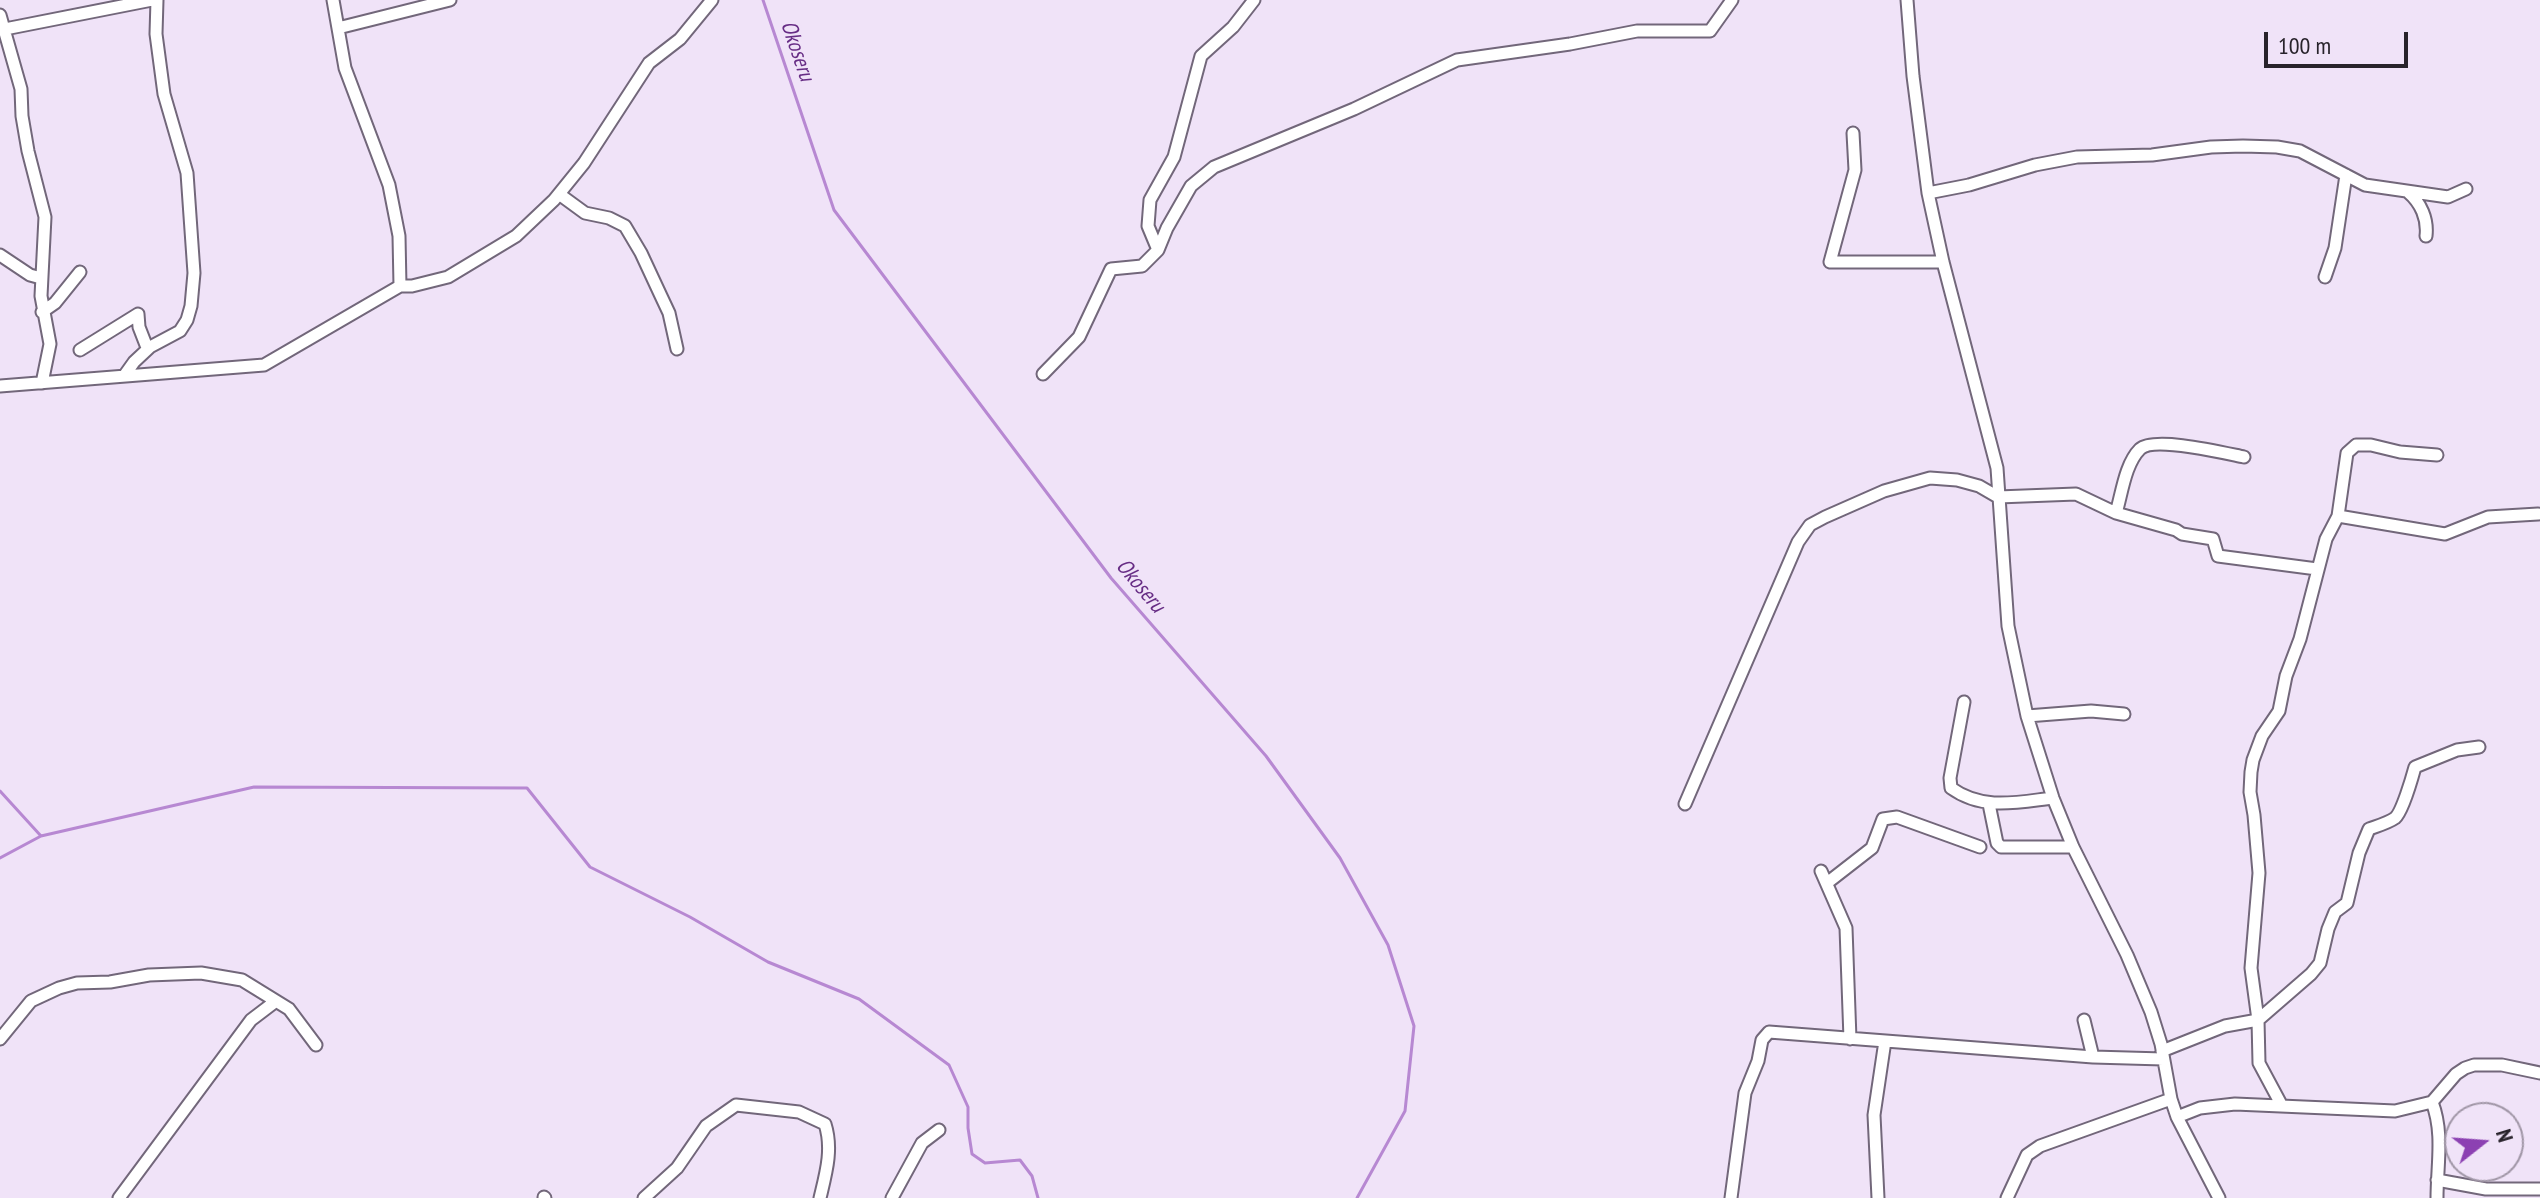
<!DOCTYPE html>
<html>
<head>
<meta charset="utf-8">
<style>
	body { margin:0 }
	#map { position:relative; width:2540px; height:1198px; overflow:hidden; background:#f0e3f8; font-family:"PT Sans Narrow",sans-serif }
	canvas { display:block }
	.north { position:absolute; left:2444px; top:1102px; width:80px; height:80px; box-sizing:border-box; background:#f0e3f8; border:2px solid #a096a6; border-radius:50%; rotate:73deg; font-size:22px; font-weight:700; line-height:32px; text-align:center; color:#28232b }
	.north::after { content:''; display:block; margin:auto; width:28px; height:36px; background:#8c41b2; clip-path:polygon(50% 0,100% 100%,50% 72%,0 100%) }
	.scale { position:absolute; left:2264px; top:32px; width:144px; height:36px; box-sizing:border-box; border:4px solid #28232b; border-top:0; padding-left:10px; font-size:24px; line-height:28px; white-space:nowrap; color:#28232b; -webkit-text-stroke:6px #f0e3f8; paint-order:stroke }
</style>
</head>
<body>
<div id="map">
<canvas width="2540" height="1198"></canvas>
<div class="north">N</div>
<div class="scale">100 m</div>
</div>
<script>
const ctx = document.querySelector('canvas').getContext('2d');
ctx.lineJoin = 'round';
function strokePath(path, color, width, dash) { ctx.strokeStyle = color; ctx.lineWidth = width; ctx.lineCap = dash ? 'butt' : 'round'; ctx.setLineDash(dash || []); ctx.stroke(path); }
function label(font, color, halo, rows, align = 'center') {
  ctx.font = font + ' "PT Sans Narrow",sans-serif'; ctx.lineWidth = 6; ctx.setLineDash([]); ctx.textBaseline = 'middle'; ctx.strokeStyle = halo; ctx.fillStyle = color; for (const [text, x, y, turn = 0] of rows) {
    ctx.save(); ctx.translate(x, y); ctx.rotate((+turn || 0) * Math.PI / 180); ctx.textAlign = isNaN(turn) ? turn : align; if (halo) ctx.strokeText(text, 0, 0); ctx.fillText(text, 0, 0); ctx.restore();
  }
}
const stream = new Path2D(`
	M763 0 834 210 1111 578 1266 756 1340 858 1388 945 1414 1026 1405 1111 1357 1198
	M0 791 41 836 254 787 527 788 590 867 690 917 768 962 859 999 949 1065 968 1107V1128L972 1154 985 1163 1020 1160 1032 1176 1038 1198
	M0 858 41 836`);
const minor = new Path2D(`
	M333 0 345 68 389 185 399 236 400 286
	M1907 0 1913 76 1928 193 1943 262 1997 468 2008 626 2027 716 2053 798 2073 847 2127 955 2151 1012 2161 1044 2171 1099 2177 1117 2219 1198
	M0 15 21 89 22 116 28 151 45 217 41 296 50 344 42 383
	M338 28 450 0
	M5 29 152 0
	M1853 133 1855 170 1830 262H1943
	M2408 192C2421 203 2428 219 2426 236
	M1928 193 1969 185 2035 165 2077 157 2152 155 2211 147 2243 146 2277 147 2300 151 2365 185 2448 197 2466 189
	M559 194 585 213 609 218 625 226 641 253 661 296 669 313 677 349
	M1158 250 1148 226 1150 200 1174 157 1201 56 1233 27 1254 0
	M0 255 30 275 41 278
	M2325 277 2335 248 2346 175
	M42 312 55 303 80 272
	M80 350 138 314 139 327 146 345 150 347
	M1043 374 1079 337 1111 269 1142 266 1158 250 1167 228 1191 186 1214 167 1354 109 1457 60 1570 44 1637 31H1710L1732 0
	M124 376 134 362 150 347 180 331 187 320 191 306 194 273 187 173 164 94 156 34 157 0
	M0 386 264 365 400 286H412L448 277 516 236 554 200 584 163 649 63 680 39 712 0
	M2116 513C2122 493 2125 464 2140 449 2154 436 2224 453 2244 457
	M2338 516 2445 534 2488 517 2538 514
	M1964 702 1950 778 1951 788C1983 811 2018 802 2053 798
	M2027 716 2091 711 2124 714
	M1685 804 1798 542 1810 525 1825 517 1884 491 1930 478 1957 480 1979 486 1998 497 2076 494 2116 513 2176 530 2182 534 2213 539 2218 556 2317 569
	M1989 804 1997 843 2001 847H2073
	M1821 871 1846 928 1850 1039
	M1827 883 1872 848 1883 819 1897 817 1980 847
	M2084 1020 2093 1057
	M0 1039 31 1001 59 988 77 983 110 982 149 975 201 973 242 980 289 1009 316 1045
	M2162 1051 2225 1026 2258 1020 2311 974 2320 963 2328 929 2335 912 2347 903 2359 853 2369 829C2377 826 2388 823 2395 818 2402 812 2412 778 2415 767L2457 750 2479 747
	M2432 1102C2444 1133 2437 1165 2437 1198
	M2282 1106 2259 1063 2258 1020 2251 968 2259 873 2254 815 2250 792 2251 772 2253 760 2262 736 2279 711 2286 676 2300 639 2326 539 2338 516 2347 453 2356 445H2371L2400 452 2437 455
	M2177 1117 2200 1108 2235 1104 2395 1111 2432 1102 2456 1074 2465 1068 2474 1065H2502L2540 1073
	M2437 1180 2486 1189H2540
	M544 1197 545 1198
	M119 1198 251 1020 276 1001
	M644 1198 677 1168 706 1126 736 1105 799 1112 825 1124C833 1149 826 1173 820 1198
	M892 1198 922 1143 939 1130
	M1731 1198 1745 1093 1758 1061 1762 1040 1769 1032 2093 1057 2163 1059
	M1878 1198 1874 1115 1885 1041
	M2007 1198 2027 1155 2040 1146 2171 1099`);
const waterNames = [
	["Okoseru",797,51,71],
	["Okoseru",1140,586,50]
];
strokePath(stream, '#b788d2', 3);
strokePath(minor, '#72677a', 15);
strokePath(minor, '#fff', 11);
label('italic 22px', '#672d85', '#f0e3f8', waterNames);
</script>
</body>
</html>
